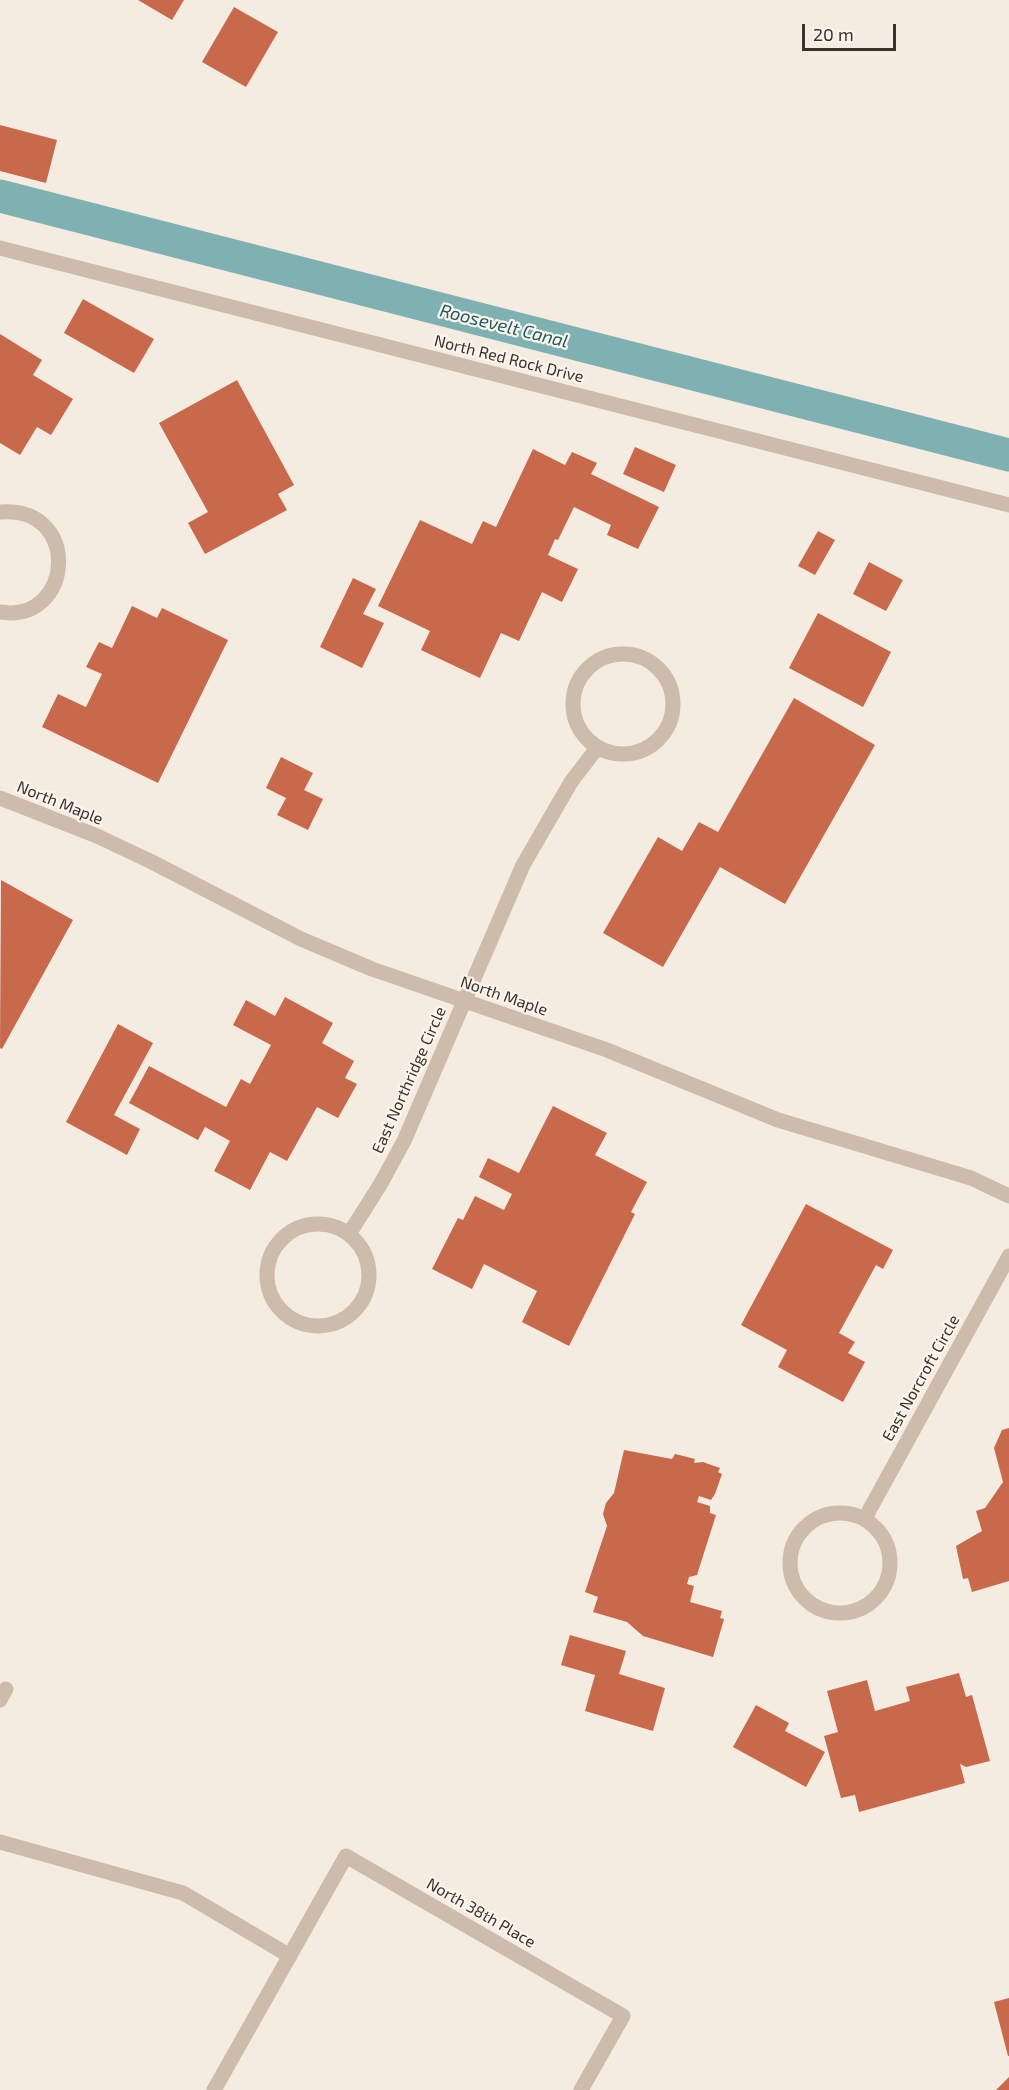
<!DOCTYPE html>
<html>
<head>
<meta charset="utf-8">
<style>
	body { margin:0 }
	#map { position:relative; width:1009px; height:2090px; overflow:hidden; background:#f4ebe1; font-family:"Exo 2",sans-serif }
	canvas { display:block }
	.scale { position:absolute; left:802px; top:24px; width:94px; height:27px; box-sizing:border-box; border:3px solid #3b302b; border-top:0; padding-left:8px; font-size:18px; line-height:21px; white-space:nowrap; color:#3b302b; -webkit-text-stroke:4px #fbf5ee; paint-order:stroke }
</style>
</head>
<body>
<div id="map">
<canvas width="1009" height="2090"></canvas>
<div class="scale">20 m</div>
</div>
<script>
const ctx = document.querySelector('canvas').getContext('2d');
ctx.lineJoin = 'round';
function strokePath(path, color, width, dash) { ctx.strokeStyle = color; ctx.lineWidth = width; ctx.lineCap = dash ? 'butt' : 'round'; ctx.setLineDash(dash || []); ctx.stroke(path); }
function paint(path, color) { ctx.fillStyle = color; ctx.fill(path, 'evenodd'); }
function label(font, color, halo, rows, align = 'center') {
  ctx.font = font + ' "Exo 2",sans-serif'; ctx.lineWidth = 4.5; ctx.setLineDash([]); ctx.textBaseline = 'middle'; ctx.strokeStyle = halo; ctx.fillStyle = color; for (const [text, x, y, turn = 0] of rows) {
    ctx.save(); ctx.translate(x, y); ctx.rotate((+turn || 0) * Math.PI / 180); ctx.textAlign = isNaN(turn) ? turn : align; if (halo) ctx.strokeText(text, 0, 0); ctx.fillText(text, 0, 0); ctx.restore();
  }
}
const canal = new Path2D(`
	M0 196 1009 455`);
const building = new Path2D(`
	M138 0H184L172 20Z
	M234 7 278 32 246 87 202 62Z
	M0 125 57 140 46 183 0 171Z
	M83 299 154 339 134 373 64 333Z
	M0 334 42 360 33 375 73 399 51 435 37 427 20 455 0 443Z
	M237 380 294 485 278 494 287 510 205 554 188 523 208 512 159 423Z
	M635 447 676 465 664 492 623 474Z
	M533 449 565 465 572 452 597 463 591 474 659 507 638 549 607 535 611 525 574 507 558 540 555 539 548 555 578 569 562 602 542 592 519 641 501 633 480 678 421 650 430 631 378 606 420 520 472 544 483 521 496 527Z
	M818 531 835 540 815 575 798 566Z
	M869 562 903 580 886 611 853 594Z
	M353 578 376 589 363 614 384 623 362 668 320 647Z
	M132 606 157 618 162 608 228 640 158 783 42 727 58 694 86 707 102 674 86 667 99 642 112 648Z
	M818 613 891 652 863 707 789 668Z
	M794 698 875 745 785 904 720 867 663 967 603 933 658 837 682 851 699 822 718 832Z
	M281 757 313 773 304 790 323 799 308 830 277 815 286 798 266 788Z
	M1 880 73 920 2 1049 0 1048Z
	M285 997 333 1023 322 1043 354 1061 345 1078 357 1084 338 1118 317 1107 287 1161 270 1152 250 1190 214 1171 230 1141 205 1127 198 1140 129 1103 149 1066 226 1107 241 1079 250 1084 271 1045 233 1025 246 1000 275 1016Z
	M118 1024 153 1043 114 1115 140 1129 127 1155 66 1122Z
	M553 1106 607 1133 595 1155 647 1182 631 1212 635 1214 569 1346 522 1322 537 1291 484 1264 472 1289 432 1269 458 1218 463 1220 475 1196 504 1210 512 1194 479 1177 488 1158 519 1173Z
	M806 1204 893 1250 883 1269 876 1265 839 1333 855 1342 848 1353 865 1362 843 1402 778 1367 787 1350 741 1325Z
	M1009 1428V1581L972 1592 968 1578 963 1579 956 1546 982 1531 976 1511 985 1508 1003 1482 994 1448 1002 1430Z
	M624 1450 672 1459 675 1454 695 1459 694 1463 703 1462 720 1468 718 1472 722 1474 715 1494 711 1500 699 1496 697 1502 710 1506V1513L716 1515 697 1575 689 1577 687 1584 694 1586 690 1602 722 1611 720 1618 724 1619 713 1657 643 1636 627 1622 593 1612 598 1597 585 1592 607 1526 603 1514 606 1503 614 1493Z
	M570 1635 626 1651 619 1674 665 1688 653 1731 585 1711 595 1675 561 1665Z
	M959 1673 966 1697 972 1695 990 1761 966 1767 960 1764 965 1783 859 1812 855 1795 841 1798 824 1736 838 1732 827 1691 867 1680 875 1711 910 1701 906 1687Z
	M756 1705 789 1723 785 1731 825 1752 806 1787 733 1747Z
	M1009 1998V2056H1008L994 2002Z
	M1009 2077V2090H996Z`);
const lane = new Path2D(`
	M0 248 1009 505`);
const street = new Path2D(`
	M0 512C82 505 74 624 0 612
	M573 704a50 50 0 1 1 100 0a50 50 0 1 1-100 0Z
	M0 798 97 836 152 862 301 939 372 969 607 1050 778 1120 971 1178 1009 1196
	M267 1275a51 51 0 1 1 102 0a51 51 0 1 1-102 0Z
	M349 1234 380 1185 404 1141 523 865 571 782 597 748
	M790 1563a50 50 0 1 1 100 0a50 50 0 1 1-100 0Z
	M865 1518 1009 1256
	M0 1700 6 1689
	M0 1842 183 1893 290 1956
	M214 2090 346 1856 623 2016 581 2090`);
const streetNames = [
	["North Red Rock Drive",509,359,14],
	["North Maple",60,803,22],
	["North Maple",504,996,19],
	["East Northridge Circle",409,1080,-66],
	["East Norcroft Circle",921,1378,-61],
	["North 38th Place",481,1913,30]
];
const waterNames = [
	["Roosevelt Canal",504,326,14]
];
strokePath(canal, '#7fb0b2', 33);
paint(building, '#c8694b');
strokePath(lane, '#cdbbac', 15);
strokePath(street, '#cdbbac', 15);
label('16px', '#3b302b', '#fbf5ee', streetNames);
label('italic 18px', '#1f5a5e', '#fbf5ee', waterNames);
</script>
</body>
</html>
